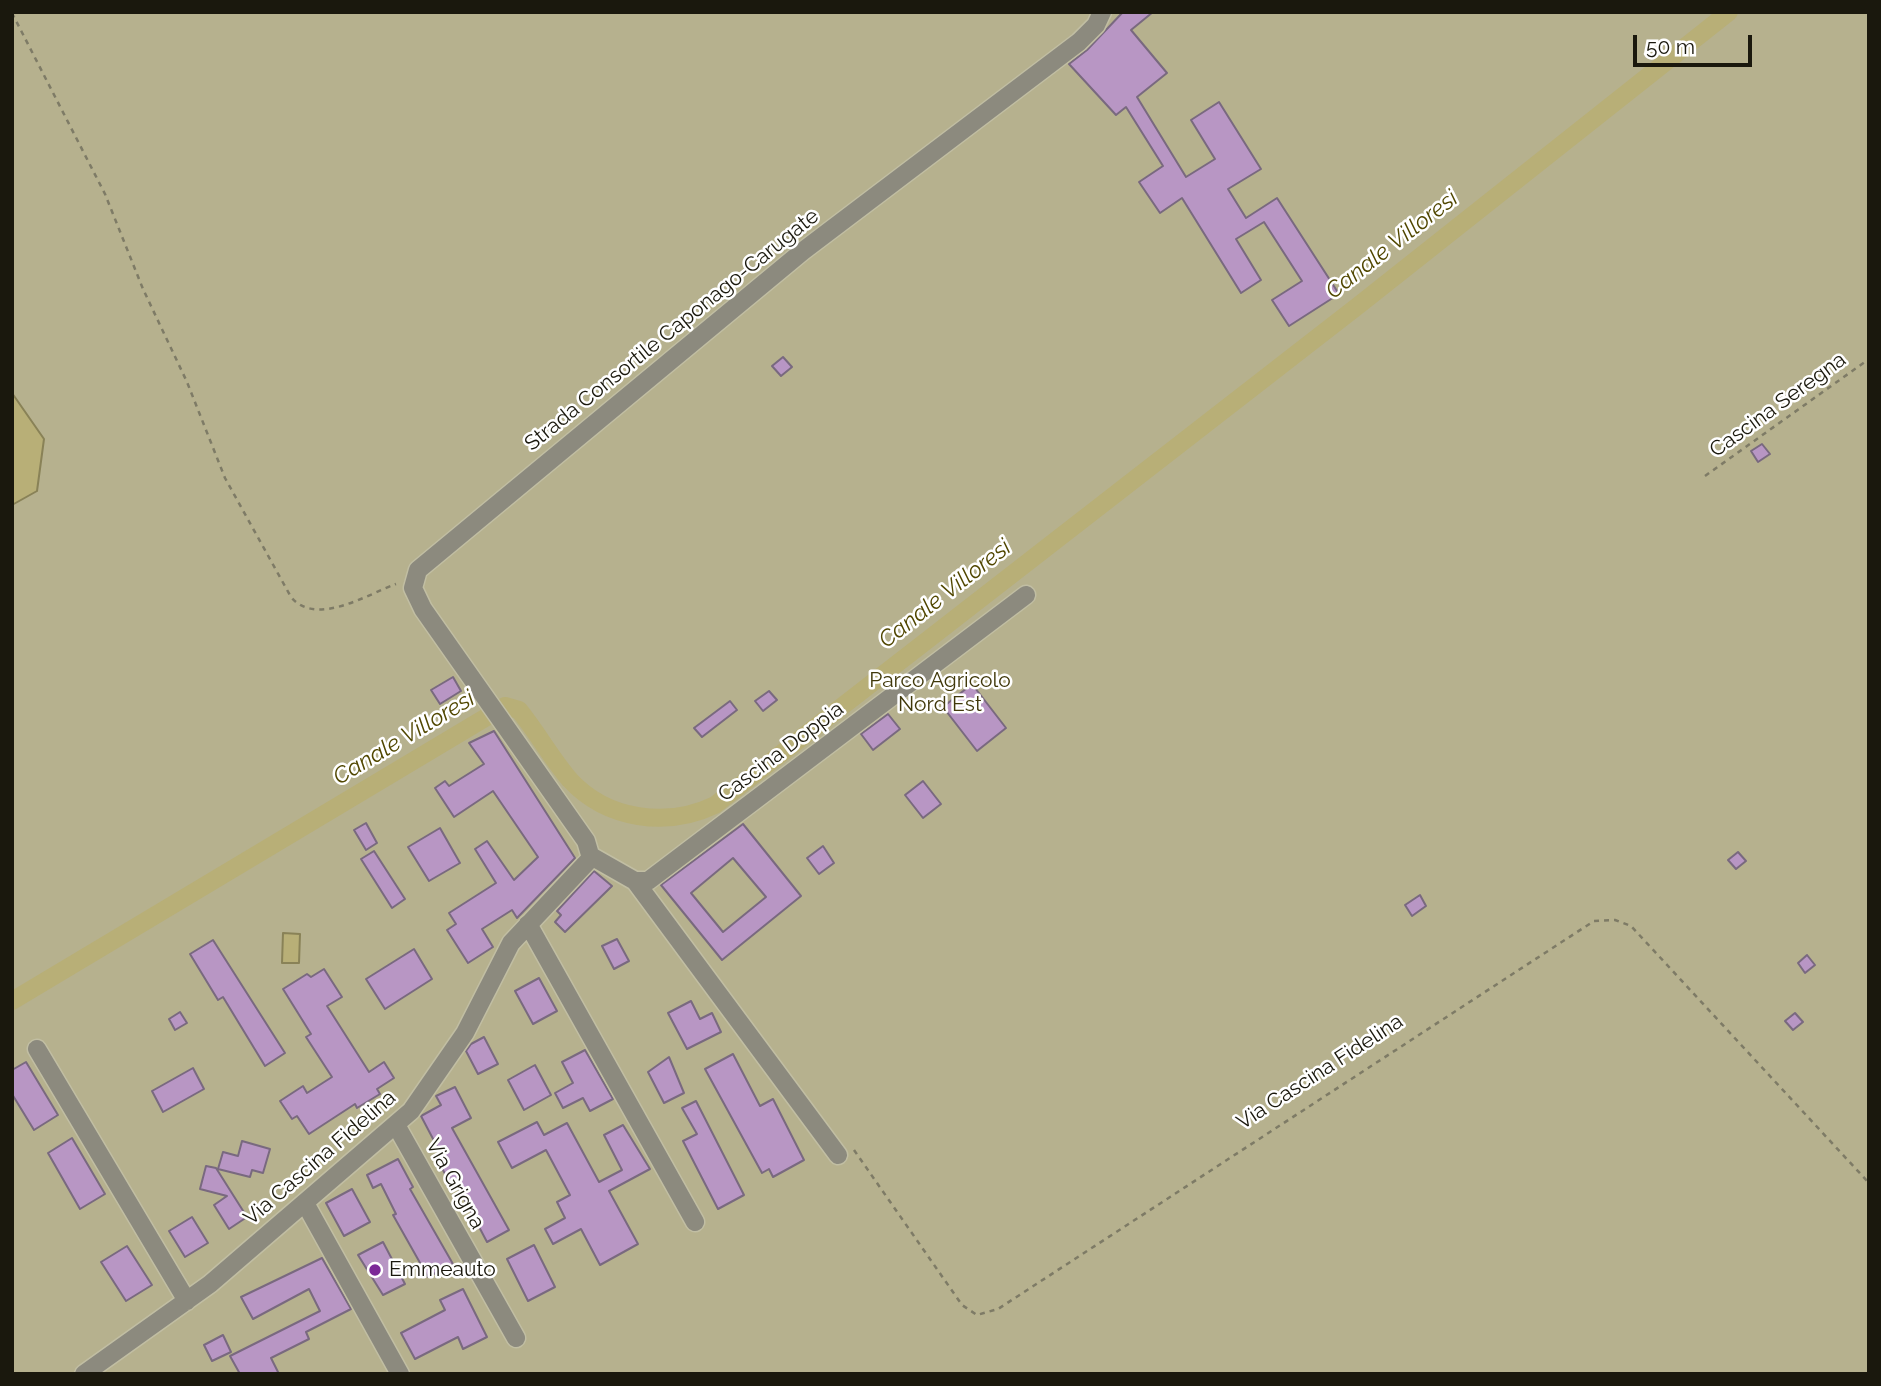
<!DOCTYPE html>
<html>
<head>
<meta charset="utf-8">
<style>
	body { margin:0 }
	#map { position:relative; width:1881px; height:1386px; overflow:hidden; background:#e6e2c4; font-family:Raleway,sans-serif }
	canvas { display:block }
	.frame { position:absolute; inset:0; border:14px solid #1a180d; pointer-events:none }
	.scale { position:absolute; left:1633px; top:35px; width:119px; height:32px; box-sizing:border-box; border:4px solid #1a180d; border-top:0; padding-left:9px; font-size:21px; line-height:24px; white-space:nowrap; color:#1a180d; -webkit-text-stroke:5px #fff; paint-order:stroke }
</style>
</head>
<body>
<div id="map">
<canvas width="1881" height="1386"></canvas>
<div class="frame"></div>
<div class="scale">50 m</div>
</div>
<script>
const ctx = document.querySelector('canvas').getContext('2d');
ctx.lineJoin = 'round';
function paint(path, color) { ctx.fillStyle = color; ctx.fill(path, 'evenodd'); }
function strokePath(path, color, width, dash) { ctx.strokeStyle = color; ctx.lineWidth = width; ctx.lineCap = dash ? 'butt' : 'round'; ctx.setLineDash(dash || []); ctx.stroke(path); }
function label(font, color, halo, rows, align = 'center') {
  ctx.font = font + ' Raleway,sans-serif'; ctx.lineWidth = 5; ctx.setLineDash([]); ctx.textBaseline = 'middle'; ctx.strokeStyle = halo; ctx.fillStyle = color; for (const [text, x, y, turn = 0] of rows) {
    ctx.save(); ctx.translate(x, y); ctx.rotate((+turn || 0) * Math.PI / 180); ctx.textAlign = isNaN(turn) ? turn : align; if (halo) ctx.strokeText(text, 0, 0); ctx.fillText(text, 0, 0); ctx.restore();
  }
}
const green = new Path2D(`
	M12 12H1869V1374H12Z`);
const water = new Path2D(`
	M12 393 44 439 37 491 12 505Z
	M283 933 300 934 299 963H282Z`);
const canal = new Path2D(`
	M12 1001 505 706 519 710C537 732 551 758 570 780 607 820 667 828 715 805L1359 305 1729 12`);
const building = new Path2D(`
	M1123 12H1153L1131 30 1167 73 1137 97 1186 177 1215 159 1191 120 1219 102 1261 169 1228 189 1246 218 1277 198 1339 294 1289 326 1272 300 1302 281 1264 222 1236 239 1261 280 1241 293 1182 198 1160 213 1139 182 1163 166 1126 107 1116 115 1069 64 1087 50Z
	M783 357 792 367 781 376 772 366Z
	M1762 444 1770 454 1758 462 1751 451Z
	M453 677 461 691 440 704 431 690Z
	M972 684 1006 728 977 751 943 707Z
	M769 691 777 700 763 711 755 701Z
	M730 701 737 710 702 737 694 728Z
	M888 714 900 729 873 750 861 734Z
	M494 731 575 858 517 918 512 910 482 929 493 947 468 963 447 930 456 924 449 913 496 883 475 849 487 841 514 880 538 857 493 791 454 817 435 788 445 781 449 786 484 764 469 743Z
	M923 781 941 804 923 818 905 795Z
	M366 823 377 843 366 850 354 830Z
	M743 824 801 896 722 960 661 885ZM733 858 766 897 723 932 691 893Z
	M440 828 460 863 429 881 408 847Z
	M823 846 834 863 819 874 807 858Z
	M374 851 405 899 392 908 361 859Z
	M1738 852 1746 861 1736 869 1728 860Z
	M594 871 612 886 565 932 555 922 561 915 557 911Z
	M1420 895 1426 906 1412 916 1405 905Z
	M617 939 629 961 614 969 602 946Z
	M213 940 285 1053 265 1066 223 997 218 1000 190 954Z
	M414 949 432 979 385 1009 366 979Z
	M1807 955 1815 965 1805 973 1798 963Z
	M324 969 342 997 327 1006 369 1072 384 1062 394 1078 377 1089 380 1094 357 1108 355 1104 309 1134 297 1116 292 1119 280 1101 303 1086 307 1093 332 1077 306 1037 311 1034 283 989 307 974 311 977Z
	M539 978 557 1011 533 1024 515 991Z
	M691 1001 700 1019 712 1013 721 1032 687 1049 668 1013Z
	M180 1012 187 1023 175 1030 169 1019Z
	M1795 1013 1803 1022 1793 1030 1785 1021Z
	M484 1037 498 1064 478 1074 466 1051 471 1044Z
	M585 1050 613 1099 590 1111 583 1098 563 1108 555 1093 573 1083 562 1062Z
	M733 1054 760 1106 773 1099 804 1160 773 1177 769 1169 762 1173 705 1069Z
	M669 1057 684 1093 664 1103 648 1072Z
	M26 1062 58 1115 34 1130 12 1094V1070Z
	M535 1065 551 1095 524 1110 508 1080Z
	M193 1068 204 1089 163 1112 152 1091Z
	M455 1087 471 1118 452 1128 509 1230 487 1242 457 1185 452 1187 436 1157 441 1154 421 1116 441 1105 436 1096Z
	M696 1101 744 1195 718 1209 683 1141 697 1134 682 1108Z
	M537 1122 544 1135 567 1123 599 1182 622 1170 604 1135 623 1125 650 1169 609 1191 638 1244 600 1265 581 1229 553 1244 545 1229 565 1218 557 1202 570 1195 546 1150 512 1168 498 1142Z
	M72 1138 105 1194 80 1209 48 1153Z
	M242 1141 270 1149 263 1173 252 1170 250 1177 218 1169 223 1152 238 1156Z
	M398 1159 413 1187 410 1189 453 1264 428 1277 393 1215 396 1214 381 1184 373 1188 367 1175Z
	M206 1166 216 1168 247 1217 229 1229 214 1205 227 1196 200 1189Z
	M352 1189 370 1222 344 1236 326 1203Z
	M192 1217 208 1243 185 1257 169 1231Z
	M383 1242 405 1284 383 1295 358 1255Z
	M534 1245 555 1287 528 1301 507 1259Z
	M127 1246 152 1285 126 1301 101 1262Z
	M322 1258 351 1309 306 1332 309 1339 271 1358 279 1374H240L230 1356 320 1311 309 1289 253 1319 241 1297Z
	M463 1289 487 1337 463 1349 458 1337 415 1359 401 1333 445 1310 440 1300Z
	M223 1335 231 1352 212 1361 204 1345Z`);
const path = new Path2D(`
	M12 13 105 194 143 289 187 382 225 478 291 597C316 627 366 595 396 584
	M1705 476 1869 359
	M854 1150 962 1305 977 1315 998 1309 1594 921 1615 920 1631 926 1869 1183`);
const minor = new Path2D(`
	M591 856 635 881H648L1026 595
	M635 881 838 1155
	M528 924 695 1222
	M37 1049 187 1301
	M396 1125 516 1338
	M305 1203 400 1374
	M84 1374 210 1284 411 1111 465 1033 511 943 591 858 586 841 423 609 413 588 418 570 803 251 1079 42 1096 25 1102 12`);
const markers = [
	[375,1270,7,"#7c2897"]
];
const streetNames = [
	["Strada Consortile Caponago-Carugate",672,330,-39],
	["Cascina Seregna",1778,405,-36],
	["Cascina Doppia",781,752,-37],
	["Via Cascina Fidelina",1320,1072,-33],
	["Via Cascina Fidelina",320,1158,-41],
	["Via Grigna",455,1184,61]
];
const parkNames = [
	["Parco Agricolo",940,681],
	["Nord Est",940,705]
];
const poiNames = [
	["Emmeauto",389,1270]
];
const waterNames = [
	["Canale Villoresi",1392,245,-38],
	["Canale Villoresi",945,594,-38],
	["Canale Villoresi",404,738,-31]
];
paint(green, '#b6b18e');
paint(water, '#b8af77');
strokePath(water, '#898257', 2);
strokePath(canal, '#b8af77', 18);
paint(building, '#b896c4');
strokePath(building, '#79697f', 2);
strokePath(minor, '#c1bea3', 21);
strokePath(path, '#7e7b66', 2.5, [5, 5]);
strokePath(minor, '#8c8a7e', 18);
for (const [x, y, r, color] of markers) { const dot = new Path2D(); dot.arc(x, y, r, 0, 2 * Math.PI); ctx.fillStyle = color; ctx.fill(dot); strokePath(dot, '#fff', 2.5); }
label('21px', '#1a180d', '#fff', streetNames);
label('21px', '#40380a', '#fff', parkNames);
label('21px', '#1a180d', '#fff', poiNames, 'left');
label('italic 23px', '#514700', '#fff', waterNames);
</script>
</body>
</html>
